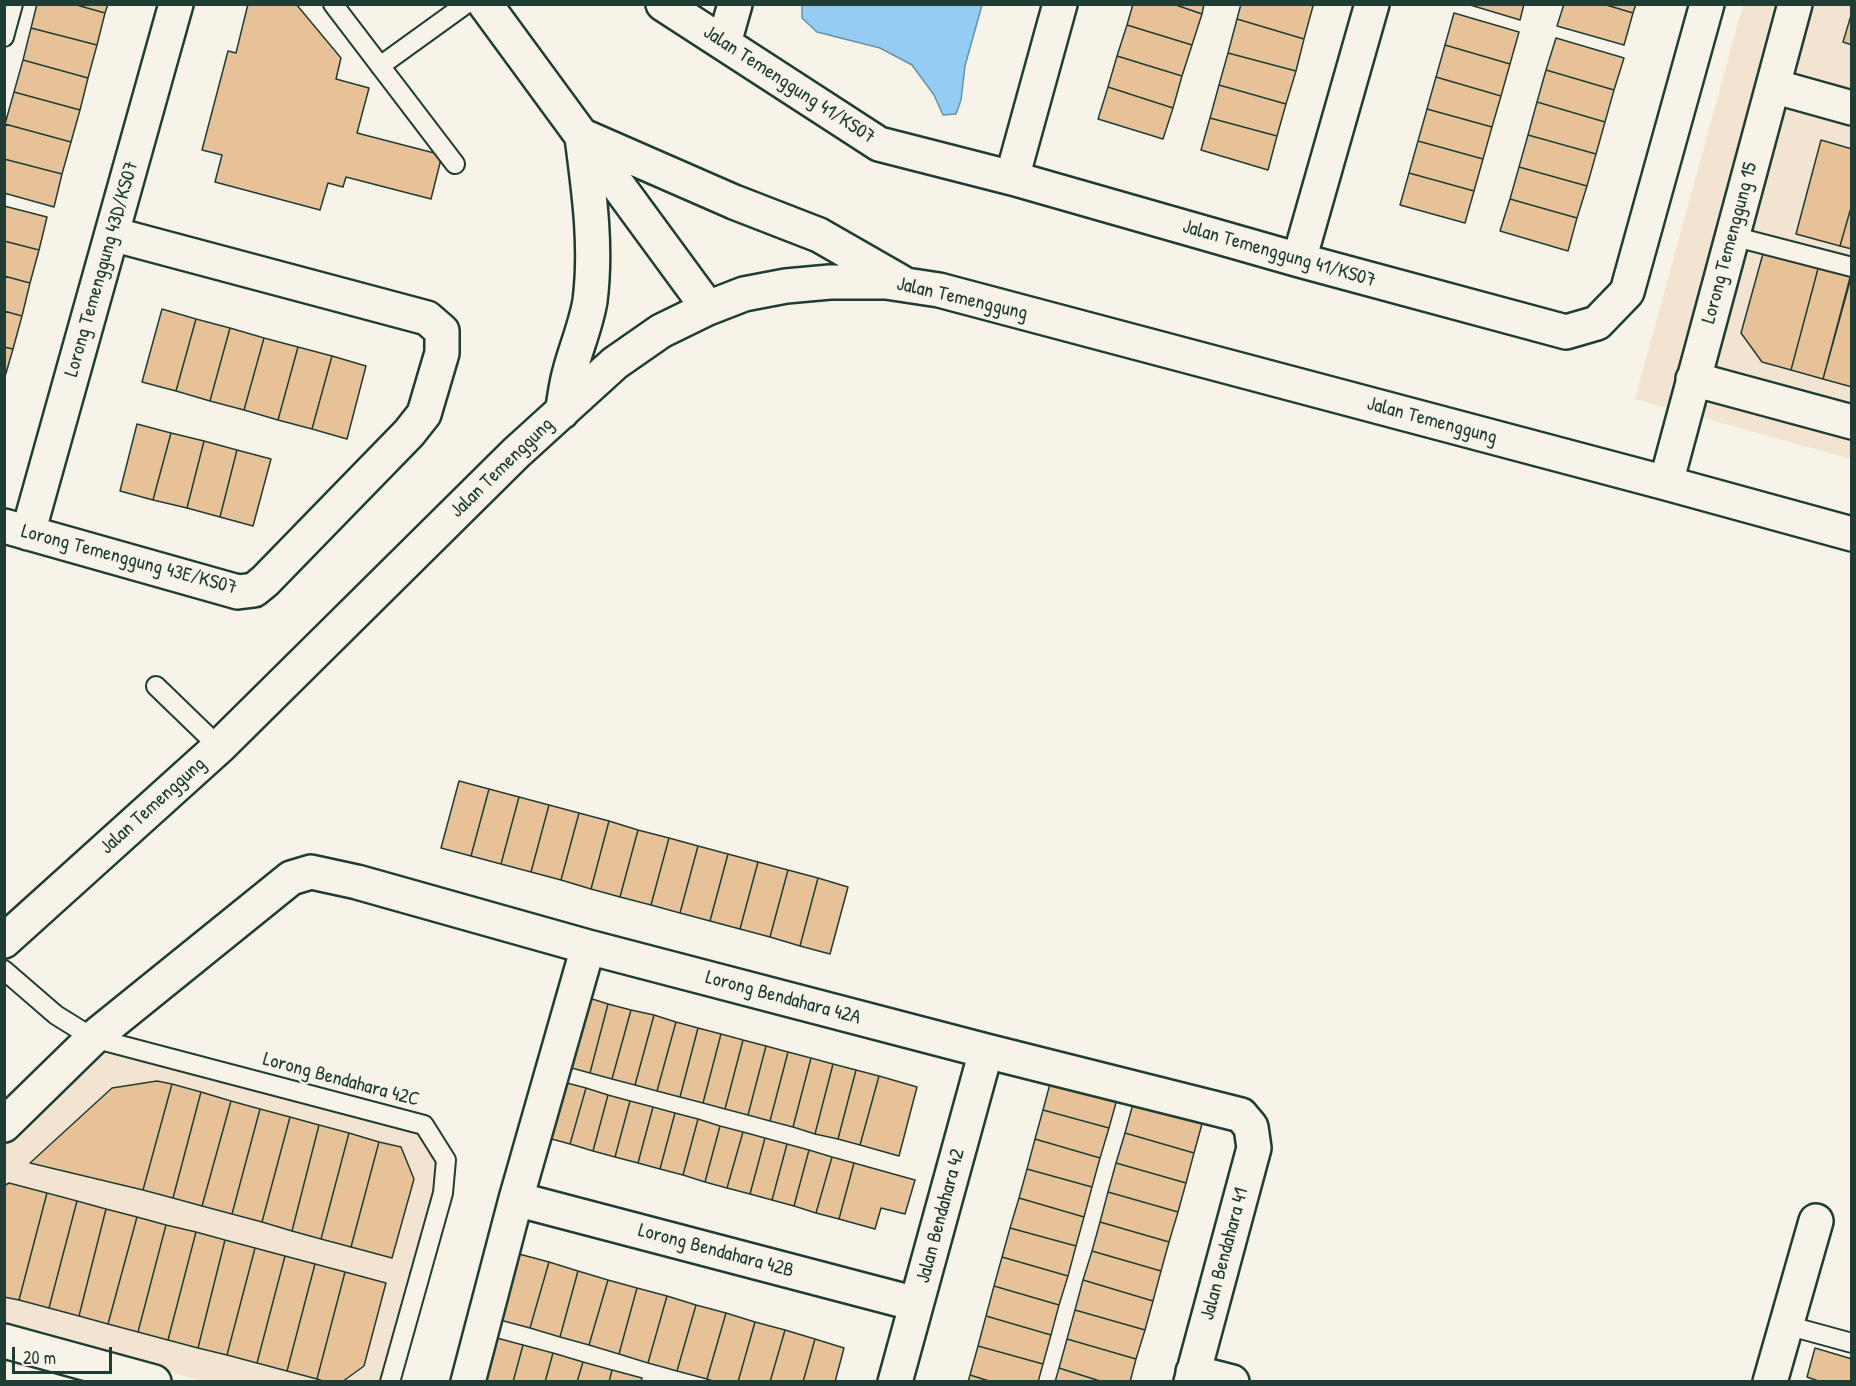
<!DOCTYPE html>
<html>
<head>
<meta charset="utf-8">
<style>
	body { margin:0 }
	#map { position:relative; width:1856px; height:1386px; overflow:hidden; background:#f7f3e8; font-family:"Patrick Hand",sans-serif }
	canvas { display:block }
	.frame { position:absolute; inset:0; border:6px solid #1f3d34; pointer-events:none }
	.scale { position:absolute; left:12px; top:1347px; width:100px; height:27px; box-sizing:border-box; border:3px solid #1f3d34; border-top:0; padding-left:8px; font-size:18px; line-height:21px; white-space:nowrap; color:#1f3d34; -webkit-text-stroke:4px #f7f3e8; paint-order:stroke }
</style>
</head>
<body>
<div id="map">
<canvas width="1856" height="1386"></canvas>
<div class="frame"></div>
<div class="scale">20 m</div>
</div>
<script>
const ctx = document.querySelector('canvas').getContext('2d');
ctx.lineJoin = 'round';
function paint(path, color) { ctx.fillStyle = color; ctx.fill(path, 'evenodd'); }
function strokePath(path, color, width, dash) { ctx.strokeStyle = color; ctx.lineWidth = width; ctx.lineCap = dash ? 'butt' : 'round'; ctx.setLineDash(dash || []); ctx.stroke(path); }
function label(font, color, halo, rows, align = 'center') {
  ctx.font = font + ' "Patrick Hand",sans-serif'; ctx.lineWidth = 5; ctx.setLineDash([]); ctx.textBaseline = 'middle'; ctx.strokeStyle = halo; ctx.fillStyle = color; for (const [text, x, y, turn = 0] of rows) {
    ctx.save(); ctx.translate(x, y); ctx.rotate((+turn || 0) * Math.PI / 180); ctx.textAlign = isNaN(turn) ? turn : align; if (halo) ctx.strokeText(text, 0, 0); ctx.fillText(text, 0, 0); ctx.restore();
  }
}
const built = new Path2D(`
	M1743 5H1851V459L1635 399Z
	M100 1048 420 1130 437 1160V1188L380 1381H202L5 1326 4 1142Z`);
const water = new Path2D(`
	M802 5H982L965 66 961 100 956 114 943 115 934 95 912 65 880 48 817 32 802 18Z`);
const building = new Path2D(`
	M37 4H73L105 13 97 45 31 28Z
	M73 4H108L105 13Z
	M248 4H296L341 58 336 79 369 88 357 133 442 155 431 199 346 177 343 187 328 183 320 210 215 182 222 155 202 150 228 51 236 53Z
	M1133 4H1173L1202 14 1192 45 1127 25Z
	M1173 4H1204L1202 14Z
	M1241 4H1308L1313 6 1304 39 1237 19Z
	M1467 4H1524L1520 20Z
	M1564 4H1603L1633 13 1624 45 1557 26Z
	M1603 4H1636L1633 13Z
	M1852 12V45L1843 42Z
	M1454 13 1519 32 1510 64 1445 45Z
	M1237 19 1304 39 1296 71 1228 53Z
	M1127 25 1192 45 1182 76 1117 56Z
	M31 28 97 45 88 78 23 60Z
	M1556 38 1624 58 1614 90 1546 70Z
	M1445 45 1510 64 1501 96 1436 77Z
	M1228 53 1296 71 1286 104 1219 85Z
	M1117 56 1182 76 1173 108 1108 87Z
	M23 60 88 78 80 110 14 92Z
	M1546 70 1614 90 1605 122 1537 102Z
	M1436 77 1501 96 1492 127 1427 109Z
	M1219 85 1286 104 1277 136 1210 118Z
	M1108 87 1173 108 1163 139 1098 119Z
	M14 92 80 110 71 142 5 124Z
	M1537 102 1605 122 1596 154 1528 135Z
	M1427 109 1492 127 1483 159 1418 141Z
	M1210 118 1277 136 1268 170 1201 150Z
	M5 124 71 142 62 174 4 159Z
	M1528 135 1596 154 1587 186 1519 167Z
	M1821 140 1852 149V204L1840 246 1796 234Z
	M1418 141 1483 159 1474 191 1409 173Z
	M4 159 62 174 54 207 4 193Z
	M1519 167 1587 186 1577 218 1510 199Z
	M1409 173 1474 191 1465 223 1400 205Z
	M1510 199 1577 218 1568 251 1500 231Z
	M1852 204V249L1840 246Z
	M4 206 47 217 39 250 4 241Z
	M4 241 39 250 30 283 4 276Z
	M1764 250 1819 265 1791 370 1762 362 1741 333Z
	M1819 265 1851 274 1823 379 1791 370Z
	M1852 274V387L1823 379Z
	M4 276 30 283 22 316 4 311Z
	M162 309 196 319 176 391 142 382Z
	M4 311 22 316 13 349 4 347Z
	M196 319 230 328 210 401 176 391Z
	M230 328 264 338 244 410 210 401Z
	M264 338 298 347 278 420 244 410Z
	M4 347 13 349 4 380Z
	M298 347 332 356 312 429 278 420Z
	M332 356 366 366 347 439 312 429Z
	M137 424 171 433 153 500 120 491Z
	M171 433 204 441 187 508 153 500Z
	M204 441 237 450 220 517 187 508Z
	M237 450 271 459 253 526 220 517Z
	M459 781 489 789 471 856 441 848Z
	M489 789 519 797 501 864 471 856Z
	M519 797 549 805 531 872 501 864Z
	M549 805 579 813 561 880 531 872Z
	M579 813 609 821 591 889 561 880Z
	M609 821 638 830 620 897 591 889Z
	M638 830 669 838 651 905 620 897Z
	M669 838 698 846 680 913 651 905Z
	M698 846 728 854 710 921 680 913Z
	M728 854 758 862 740 929 710 921Z
	M758 862 788 870 770 937 740 929Z
	M788 870 818 878 800 946 770 937Z
	M818 878 848 887 830 954 800 946Z
	M586 997 608 1004 590 1073 568 1067Z
	M608 1004 631 1010 612 1079 590 1073Z
	M631 1010 654 1015 635 1085 612 1079Z
	M654 1015 676 1022 657 1091 635 1085Z
	M676 1022 698 1028 680 1097 657 1091Z
	M698 1028 721 1034 703 1103 680 1097Z
	M721 1034 743 1040 725 1109 703 1103Z
	M743 1040 766 1046 748 1115 725 1109Z
	M766 1046 788 1052 770 1121 748 1115Z
	M788 1052 811 1058 793 1127 770 1121Z
	M811 1058 833 1064 815 1134 793 1127Z
	M833 1064 856 1070 838 1139 815 1134Z
	M856 1070 879 1076 860 1145 838 1139Z
	M879 1076 917 1087 899 1156 860 1145Z
	M1051 1080 1117 1099 1109 1128 1043 1110Z
	M157 1081 172 1084 143 1190 30 1163 112 1088Z
	M563 1082 586 1088 570 1144 548 1138Z
	M172 1084 201 1092 173 1198 143 1190Z
	M586 1088 608 1095 593 1151 570 1144Z
	M201 1092 231 1101 202 1206 173 1198Z
	M608 1095 630 1101 615 1157 593 1151Z
	M231 1101 260 1109 232 1214 202 1206Z
	M630 1101 653 1107 638 1163 615 1157Z
	M1133 1104 1202 1124 1194 1153 1125 1133Z
	M653 1107 675 1113 660 1169 638 1163Z
	M260 1109 290 1117 262 1222 232 1214Z
	M1043 1110 1109 1128 1100 1158 1035 1139Z
	M675 1113 698 1119 683 1175 660 1169Z
	M290 1117 319 1125 292 1231 262 1222Z
	M698 1119 720 1126 705 1182 683 1175Z
	M319 1125 349 1133 321 1239 292 1231Z
	M720 1126 743 1132 727 1188 705 1182Z
	M743 1132 765 1138 750 1194 727 1188Z
	M349 1133 379 1142 351 1247 321 1239Z
	M1125 1133 1194 1153 1186 1183 1116 1163Z
	M765 1138 787 1144 772 1200 750 1194Z
	M1035 1139 1100 1158 1092 1187 1027 1169Z
	M379 1142 401 1147 414 1179 392 1258 351 1247Z
	M787 1144 809 1150 794 1206 772 1200Z
	M809 1150 832 1157 816 1213 794 1206Z
	M832 1157 854 1163 839 1219 816 1213Z
	M854 1163 915 1180 905 1214 881 1208 875 1229 839 1219Z
	M1116 1163 1186 1183 1178 1212 1108 1192Z
	M1027 1169 1092 1187 1084 1217 1019 1198Z
	M9 1183 47 1193 19 1300 4 1297V1186Z
	M1108 1192 1178 1212 1169 1242 1100 1222Z
	M47 1193 77 1201 49 1308 19 1300Z
	M1019 1198 1084 1217 1076 1246 1010 1228Z
	M77 1201 106 1209 79 1316 49 1308Z
	M106 1209 137 1217 108 1324 79 1316Z
	M137 1217 166 1225 138 1332 108 1324Z
	M1100 1222 1169 1242 1161 1271 1092 1251Z
	M166 1225 196 1232 168 1340 138 1332Z
	M1010 1228 1076 1246 1068 1276 1002 1257Z
	M196 1232 225 1240 198 1348 168 1340Z
	M225 1240 255 1248 227 1355 198 1348Z
	M255 1248 285 1256 257 1363 227 1355Z
	M1092 1251 1161 1271 1153 1301 1083 1280Z
	M519 1254 549 1262 530 1328 500 1320Z
	M285 1256 315 1264 287 1371 257 1363Z
	M1002 1257 1068 1276 1059 1305 994 1286Z
	M549 1262 578 1271 560 1337 530 1328Z
	M315 1264 345 1272 317 1379 287 1371Z
	M578 1271 608 1280 589 1345 560 1337Z
	M345 1272 386 1283 364 1366 342 1382H326L317 1379Z
	M608 1280 637 1288 619 1354 589 1345Z
	M1083 1280 1153 1301 1145 1330 1075 1310Z
	M994 1286 1059 1305 1051 1335 986 1316Z
	M637 1288 667 1296 648 1363 619 1354Z
	M667 1296 696 1305 677 1371 648 1363Z
	M696 1305 726 1313 707 1379 677 1371Z
	M1075 1310 1145 1330 1136 1359 1067 1339Z
	M726 1313 755 1322 738 1382H715L707 1379Z
	M986 1316 1051 1335 1043 1364 978 1346Z
	M755 1322 785 1330 770 1382H738Z
	M785 1330 815 1339 803 1382H770Z
	M493 1337 523 1345 513 1382H481Z
	M815 1339 844 1348 835 1382H803Z
	M1067 1339 1136 1359 1130 1382H1103L1059 1368Z
	M523 1345 553 1353 545 1382H513Z
	M978 1346 1043 1364 1038 1382H992L970 1375Z
	M1815 1348 1852 1359V1382H1821L1807 1377Z
	M553 1353 583 1362 577 1382H545Z
	M583 1362 612 1370 609 1382H577Z
	M1059 1368 1103 1382H1055Z
	M612 1370 642 1378 641 1382H609Z
	M970 1375 992 1382H968Z`);
const service = new Path2D(`
	M333 4 455 164
	M4 37 13 4
	M380 66 466 4
	M1732 236 1852 267
	M156 686 219 747
	M4 970 56 1015 93 1038 424 1125 446 1160 443 1193 390 1382
	M1786 1325 1852 1343`);
const minor = new Path2D(`
	M485 4 708 308
	M663 4 879 144 1012 178 1299 260 1566 332 1597 323 1627 292 1707 4
	M724 43 735 4
	M1773 86 1852 108
	M583 136 734 202 819 235 901 282
	M1012 178 1060 4
	M1299 260 1372 4
	M1693 379 1852 422
	M562 412C565 398 566 384 570 371 576 348 586 325 590 301 597 246 589 191 582 137
	M1666 483 1795 4
	M4 526 238 592 254 590 265 581 409 433 424 414 442 353V331L427 318 112 234
	M28 533 176 4
	M4 941 219 747 516 453 615 363 661 331 708 308 744 294 786 286 830 282H886L939 290 1666 483 1852 534
	M4 1125 93 1038 291 878 311 872 357 882 588 947 986 1051 1241 1115 1251 1127 1254 1148 1191 1382
	M516 1199 916 1304
	M4 1341 154 1382
	M1193 1372 1232 1382
	M468 1382 516 1199 588 947
	M895 1382 986 1051
	M1770 1382 1816 1221`);
const streetNames = [
	["Jalan Temenggung 41/KS07",789,85,33],
	["Lorong Temenggung 15",1730,243,-75],
	["Jalan Temenggung 41/KS07",1279,254,16],
	["Lorong Temenggung 43D/KS07",102,269,-74],
	["Jalan Temenggung",962,299,13],
	["Jalan Temenggung",1432,421,15],
	["Jalan Temenggung",502,468,-44],
	["Lorong Temenggung 43E/KS07",129,560,15],
	["Jalan Temenggung",153,806,-42],
	["Lorong Bendahara 42A",783,998,15],
	["Lorong Bendahara 42C",341,1080,15],
	["Jalan Bendahara 42",941,1216,-75],
	["Lorong Bendahara 42B",716,1251,15],
	["Jalan Bendahara 41",1225,1254,-75]
];
paint(built, '#f2e4d0');
paint(water, '#94ccf3');
strokePath(water, '#6593a7', 1.5);
paint(building, '#e7c298');
strokePath(building, '#1f3d34', 1.5);
strokePath(service, '#1f3d34', 22);
strokePath(minor, '#1f3d34', 38);
strokePath(service, '#f7f3e8', 18);
strokePath(minor, '#f7f3e8', 33);
label('20px', '#1f3d34', '#f7f3e8', streetNames);
</script>
</body>
</html>
